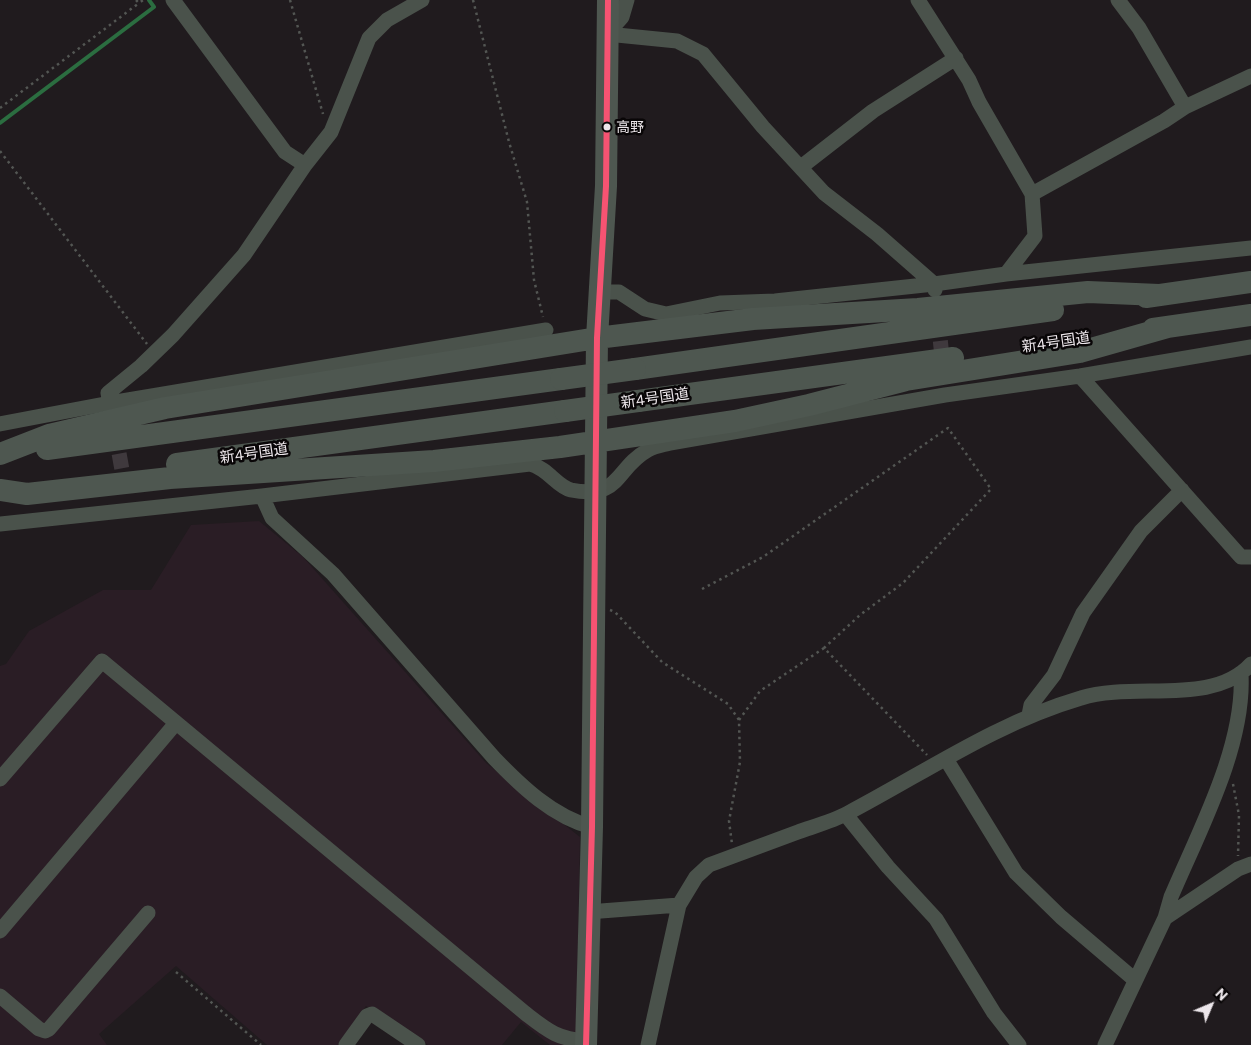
<!DOCTYPE html>
<html>
<head>
<meta charset="utf-8">
<style>
	body { margin:0 }
	#map { position:relative; width:1251px; height:1045px; overflow:hidden; background:#201b1e; font-family:Commissioner,sans-serif }
	canvas { display:block }
	.north { position:absolute; left:1186px; top:980px; width:50px; height:50px; -webkit-text-stroke:4px #090607; paint-order:stroke; rotate:45deg; font-size:14px; font-weight:700; line-height:20px; text-align:center; color:#ece6ea }
	.north::after { content:''; display:block; margin:auto; width:18px; height:22px; background:#ece6ea; clip-path:polygon(50% 0,100% 100%,50% 72%,0 100%) }
</style>
</head>
<body>
<div id="map">
<canvas width="1251" height="1045"></canvas>
<div class="north">N</div>
</div>
<script>
const ctx = document.querySelector('canvas').getContext('2d');
ctx.lineJoin = 'round';
function paint(path, color) { ctx.fillStyle = color; ctx.fill(path, 'evenodd'); }
function strokePath(path, color, width, dash) { ctx.strokeStyle = color; ctx.lineWidth = width; ctx.lineCap = dash ? 'butt' : 'round'; ctx.setLineDash(dash || []); ctx.stroke(path); }
function label(font, color, halo, rows, align = 'center') {
  ctx.font = font + ' Commissioner,"Noto Sans JP",sans-serif'; ctx.lineWidth = 5; ctx.setLineDash([]); ctx.textBaseline = 'middle'; ctx.strokeStyle = halo; ctx.fillStyle = color; for (const [text, x, y, turn = 0] of rows) {
    ctx.save(); ctx.translate(x, y); ctx.rotate((+turn || 0) * Math.PI / 180); ctx.textAlign = isNaN(turn) ? turn : align; if (halo) ctx.strokeText(text, 0, 0); ctx.fillText(text, 0, 0); ctx.restore();
  }
}
const built = new Path2D(`
	M259 521 303 557 486 763 580 837 576 1045H550L521 1022 502 1045H428L366 1006 338 1045H267L176 966 99 1034 107 1045H0V666L6 664 29 631 103 590H151L191 525Z`);
const stream = new Path2D(`
	M0 123 154 7 149 0`);
const minorTunnel = new Path2D(`
	M938 318 943 367
	M115 431 126 492`);
const path = new Path2D(`
	M136 0 139 3 143 0
	M290 0 323 114
	M473 0 509 142 527 202 534 280 543 317
	M0 108 139 3
	M0 151 147 344
	M702 589 763 557 948 428 991 489 903 583 860 615 824 648
	M610 610 615 612 662 662 728 704 739 720 740 762 729 821 732 844
	M739 720 760 691 824 648 927 755
	M1233 784 1239 815 1238 856
	M176 972 261 1045`);
const minor = new Path2D(`
	M173 0 285 152 305 165
	M918 0 969 80 979 102 1032 194 1035 236 1006 274
	M1118 0 1139 28 1185 107
	M607 34 677 41 703 54 763 127 824 193 877 234 934 284 935 290
	M607 34 622 17 627 0
	M801 167 873 111 956 58
	M1032 194 1164 121 1185 107 1251 76
	M600 292H619L645 309 666 314 720 303 775 301 934 284 1006 274 1251 248
	M1080 376 1241 557H1251
	M111 410 108 393 141 366 173 335 244 255 305 165 331 132 369 38 387 20 422 0
	M0 424 110 403 546 330
	M262 496 272 518 333 574 494 758C521 786 553 817 592 827
	M0 524 262 496 530 464C549 469 556 486 571 490 621 500 615 468 648 450 655 446 663 445 670 443L945 395 1080 376 1251 347
	M1029 715 1031 705 1054 675 1083 613 1141 531 1182 490
	M946 759 1016 873 1061 917 1135 980
	M0 779 102 661 525 1013C547 1030 557 1039 586 1041
	M846 815 888 867 936 919 994 1013 1019 1045
	M588 912 679 905
	M1165 918 1238 869 1251 864
	M0 931 176 723
	M0 996 39 1029 45 1031 49 1029 148 913
	M346 1045 367 1016 372 1014 418 1045
	M648 1045 679 905 696 877 709 865C739 854 769 843 798 832 815 826 833 821 848 813 926 772 996 723 1081 698 1134 681 1212 707 1251 664
	M1105 1045 1165 918 1171 897C1199 831 1245 746 1241 674`);
const highway = new Path2D(`
	M1146 297 1251 282
	M1153 329 1251 315
	M635 369 1053 310
	M638 401 953 358
	M47 449 561 379
	M0 454 49 435 165 408 597 338 753 319 918 309 1088 292 1159 295
	M177 464 565 411
	M0 490 27 494 170 478 434 461 560 447 735 421 809 405 906 380 1080 352 1168 327
	M586 1045 592 827 597 338 606 186 608 0`);
const highwayBridge = new Path2D(`
	M561 379 635 369
	M565 411 638 401`);
const bus1 = new Path2D(`
	M586 1045 592 827 597 338 606 186 608 0`);
const markers = [
	[607,127,4.5,"#ece6ea"]
];
const busNames = [
	["高野",616,127]
];
const streetNames = [
	["新4号国道",1056,342,-8],
	["新4号国道",655,398,-8],
	["新4号国道",254,453,-8]
];
paint(built, '#2a1d25');
strokePath(stream, '#2b6d40', 4);
strokePath(minorTunnel, '#3f393d', 15, [15, 8]);
strokePath(path, '#535653', 2.5, [2.5, 4]);
strokePath(minor, '#4a524b', 15);
strokePath(highway, '#4e5750', 22);
strokePath(highwayBridge, '#4e5750', 22);
strokePath(bus1, '#f65372', 6);
for (const [x, y, r, color] of markers) { const dot = new Path2D(); dot.arc(x, y, r, 0, 2 * Math.PI); ctx.fillStyle = color; ctx.fill(dot); strokePath(dot, '#090607', 2); }
label('14px', '#ece6ea', '#090607', busNames, 'left');
label('15px', '#ece6ea', '#090607', streetNames);
</script>
</body>
</html>
